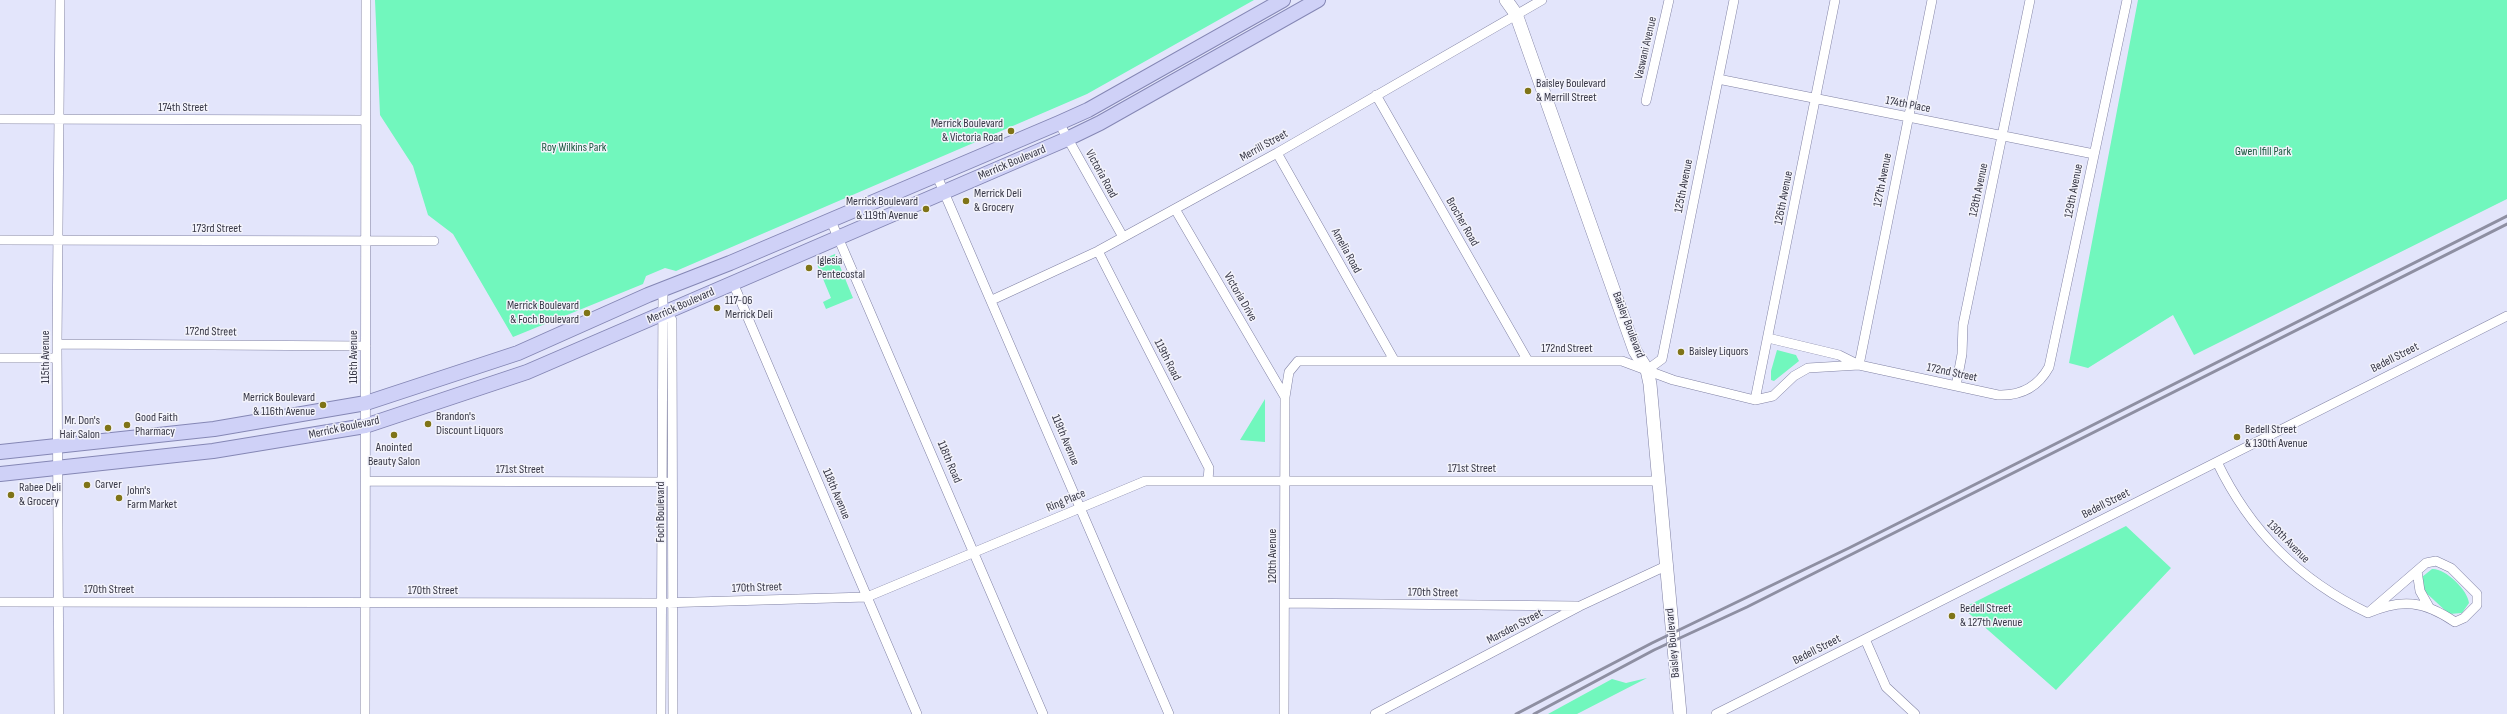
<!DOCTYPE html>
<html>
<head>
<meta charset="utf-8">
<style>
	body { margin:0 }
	canvas { display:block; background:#e3e5fb }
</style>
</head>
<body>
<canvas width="2507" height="714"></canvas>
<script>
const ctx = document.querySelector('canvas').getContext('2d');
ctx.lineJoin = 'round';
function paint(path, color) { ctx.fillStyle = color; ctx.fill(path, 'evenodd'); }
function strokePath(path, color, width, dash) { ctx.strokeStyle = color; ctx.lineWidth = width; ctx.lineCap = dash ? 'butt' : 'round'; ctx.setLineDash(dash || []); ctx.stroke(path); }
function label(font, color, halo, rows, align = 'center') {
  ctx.font = font + ' "Sofia Sans Condensed",sans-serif'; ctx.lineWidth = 3; ctx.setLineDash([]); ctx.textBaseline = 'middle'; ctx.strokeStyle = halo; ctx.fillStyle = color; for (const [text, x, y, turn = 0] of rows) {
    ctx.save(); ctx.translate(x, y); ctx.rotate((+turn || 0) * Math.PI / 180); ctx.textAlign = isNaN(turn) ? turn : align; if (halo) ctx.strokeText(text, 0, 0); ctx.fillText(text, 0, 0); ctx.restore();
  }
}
const green = new Path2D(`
	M375 0H1254L1087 94 676 271 665 268 646 276 643 284 513 337 453 234 428 215 413 166 380 115Z
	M2138 0H2507V199L2194 355 2173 315 2088 368 2069 363Z
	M835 254 853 298 826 309 823 302 831 298 816 262Z
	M1777 350 1796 355 1799 361 1774 381 1771 380V371Z
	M1265 399V442L1240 440Z
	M2126 526 2171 568 2056 690 1963 608Z
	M2432 569C2445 568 2468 590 2469 603L2462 613 2449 614 2422 589V577Z
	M1647 678 1577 714H1548L1612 679 1626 683Z`);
const street = new Path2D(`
	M1718 79 2094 154
	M1376 95 1528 361
	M1646 101 1669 0
	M0 119 365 120
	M1059 123 1123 237
	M1277 153 1394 360
	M937 176 1169 714
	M1175 209 1285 397
	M831 221 1043 714
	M0 240 434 241
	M1098 251 1209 468 1208 480
	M733 283 917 714
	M992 300 1098 251 1277 153 1542 0
	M664 312 672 320 673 714
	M1768 338 1839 355 1859 365 1998 395C2021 396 2038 387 2049 367L2127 0
	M57 344 366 346
	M0 358H57
	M1859 365 1932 0
	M1647 370 1662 359 1734 0
	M1956 386 1962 354 1963 325 2030 0
	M1755 400 1835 0
	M2217 462C2250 531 2299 580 2368 613 2402 598 2424 601 2455 622L2464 618 2477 605V594L2451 568 2436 561 2426 563 2368 613
	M366 481 666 482
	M2417 571 2420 591 2429 607
	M0 602 660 603 867 597 1145 481H1660
	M1285 603 1577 606
	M1865 639 1886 687 1915 714
	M59 714 57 344 60 0
	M365 714 366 0
	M661 714 663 289
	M1284 714 1285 397 1289 372 1298 361H1622L1673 380 1755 400 1773 396 1794 376 1808 368 1859 365
	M1375 714 1580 606 1668 565
	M1716 714 2507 316`);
const secondary = new Path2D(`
	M1506 0 1516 14 1635 351 1647 370 1650 384 1680 714`);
const primary = new Path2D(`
	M0 452 214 429 366 403 518 353 648 295 730 263 1059 123 1088 110 1283 0
	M0 474 213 451 365 426 527 372 1067 139 1100 123 1318 0`);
const rail = new Path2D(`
	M1516 714 1652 643 1849 548 2507 216
	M1534 714 1654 650 1747 607 2507 224`);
const markers = [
	[1528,91,4,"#7f7417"],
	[1011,131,4,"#7f7417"],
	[966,201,4,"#7f7417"],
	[926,209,4,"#7f7417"],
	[809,268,4,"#7f7417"],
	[717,308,4,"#7f7417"],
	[587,313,4,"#7f7417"],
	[1681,352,4,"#7f7417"],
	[323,405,4,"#7f7417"],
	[428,424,4,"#7f7417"],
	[127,425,4,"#7f7417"],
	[108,428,4,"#7f7417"],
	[394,435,4,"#7f7417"],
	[2237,437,4,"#7f7417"],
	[87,485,4,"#7f7417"],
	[11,495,4,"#7f7417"],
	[119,498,4,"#7f7417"],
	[1952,616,4,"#7f7417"]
];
const streetNames = [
	["Vaswani Avenue",1646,48,-77],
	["174th Place",1908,105,11],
	["174th Street",183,108],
	["Merrill Street",1264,146,-29],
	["Merrick Boulevard",1012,163,-23],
	["Victoria Road",1101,174,61],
	["127th Avenue",1883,180,-79],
	["125th Avenue",1684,186,-79],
	["128th Avenue",1979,190,-78],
	["129th Avenue",2074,191,-79],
	["126th Avenue",1784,198,-79],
	["Brocher Road",1462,222,60],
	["173rd Street",217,229],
	["Amelia Road",1346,251,61],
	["Victoria Drive",1240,297,60],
	["Merrick Boulevard",681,306,-24],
	["Baisley Boulevard",1628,325,69],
	["172nd Street",211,332,1],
	["172nd Street",1567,349],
	["115th Avenue",46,357,-90],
	["116th Avenue",354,357,-90],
	["Bedell Street",2395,358,-27],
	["119th Road",1167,360,63],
	["172nd Street",1952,373,12],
	["Merrick Boulevard",344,428,-12],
	["119th Avenue",1065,440,67],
	["118th Road",949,462,67],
	["171st Street",1472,469],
	["171st Street",520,470],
	["118th Avenue",836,494,67],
	["Ring Place",1066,501,-23],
	["Bedell Street",2106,504,-27],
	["Foch Boulevard",661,512,-90],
	["130th Avenue",2288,542,45],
	["120th Avenue",1273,556,-90],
	["170th Street",757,588,-2],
	["170th Street",109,590],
	["170th Street",433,591],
	["170th Street",1433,593,1],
	["Marsden Street",1515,627,-28],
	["Baisley Boulevard",1673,643,-95],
	["Bedell Street",1817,650,-27]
];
const poiNames = [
	["Baisley Boulevard",1536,84],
	["& Merrill Street",1536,98],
	["Merrick Boulevard",1003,124,"right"],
	["& Victoria Road",1003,138,"right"],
	["Merrick Deli",974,194],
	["& Grocery",974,208],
	["Merrick Boulevard",918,202,"right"],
	["& 119th Avenue",918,216,"right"],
	["Iglesia",817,261],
	["Pentecostal",817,275],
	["117-06",725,301],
	["Merrick Deli",725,315],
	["Merrick Boulevard",579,306,"right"],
	["& Foch Boulevard",579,320,"right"],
	["Baisley Liquors",1689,352],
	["Merrick Boulevard",315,398,"right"],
	["& 116th Avenue",315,412,"right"],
	["Brandon's",436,417],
	["Discount Liquors",436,431],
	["Good Faith",135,418],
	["Pharmacy",135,432],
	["Mr. Don's",100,421,"right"],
	["Hair Salon",100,435,"right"],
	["Bedell Street",2245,430],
	["& 130th Avenue",2245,444],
	["Anointed",394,448,"center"],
	["Beauty Salon",394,462,"center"],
	["Carver",95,485],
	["Rabee Deli",19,488],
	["& Grocery",19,502],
	["John's",127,491],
	["Farm Market",127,505],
	["Bedell Street",1960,609],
	["& 127th Avenue",1960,623]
];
const parkNames = [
	["Roy Wilkins Park",574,148],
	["Gwen Ifill Park",2263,152]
];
paint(green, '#71f7bd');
strokePath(street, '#8182a4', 10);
strokePath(secondary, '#8182a4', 14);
strokePath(primary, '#8587b5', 16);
strokePath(street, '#fff', 9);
strokePath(secondary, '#fff', 13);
strokePath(primary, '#cfd1f7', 14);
strokePath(rail, '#8e8fa2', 3);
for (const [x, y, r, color] of markers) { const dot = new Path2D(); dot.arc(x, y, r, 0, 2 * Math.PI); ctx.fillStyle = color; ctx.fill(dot); strokePath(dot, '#f3f3fb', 1.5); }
label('12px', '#373746', '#f3f3fb', streetNames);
label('12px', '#373746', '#f3f3fb', poiNames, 'left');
label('12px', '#19573e', '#f3f3fb', parkNames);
</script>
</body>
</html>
